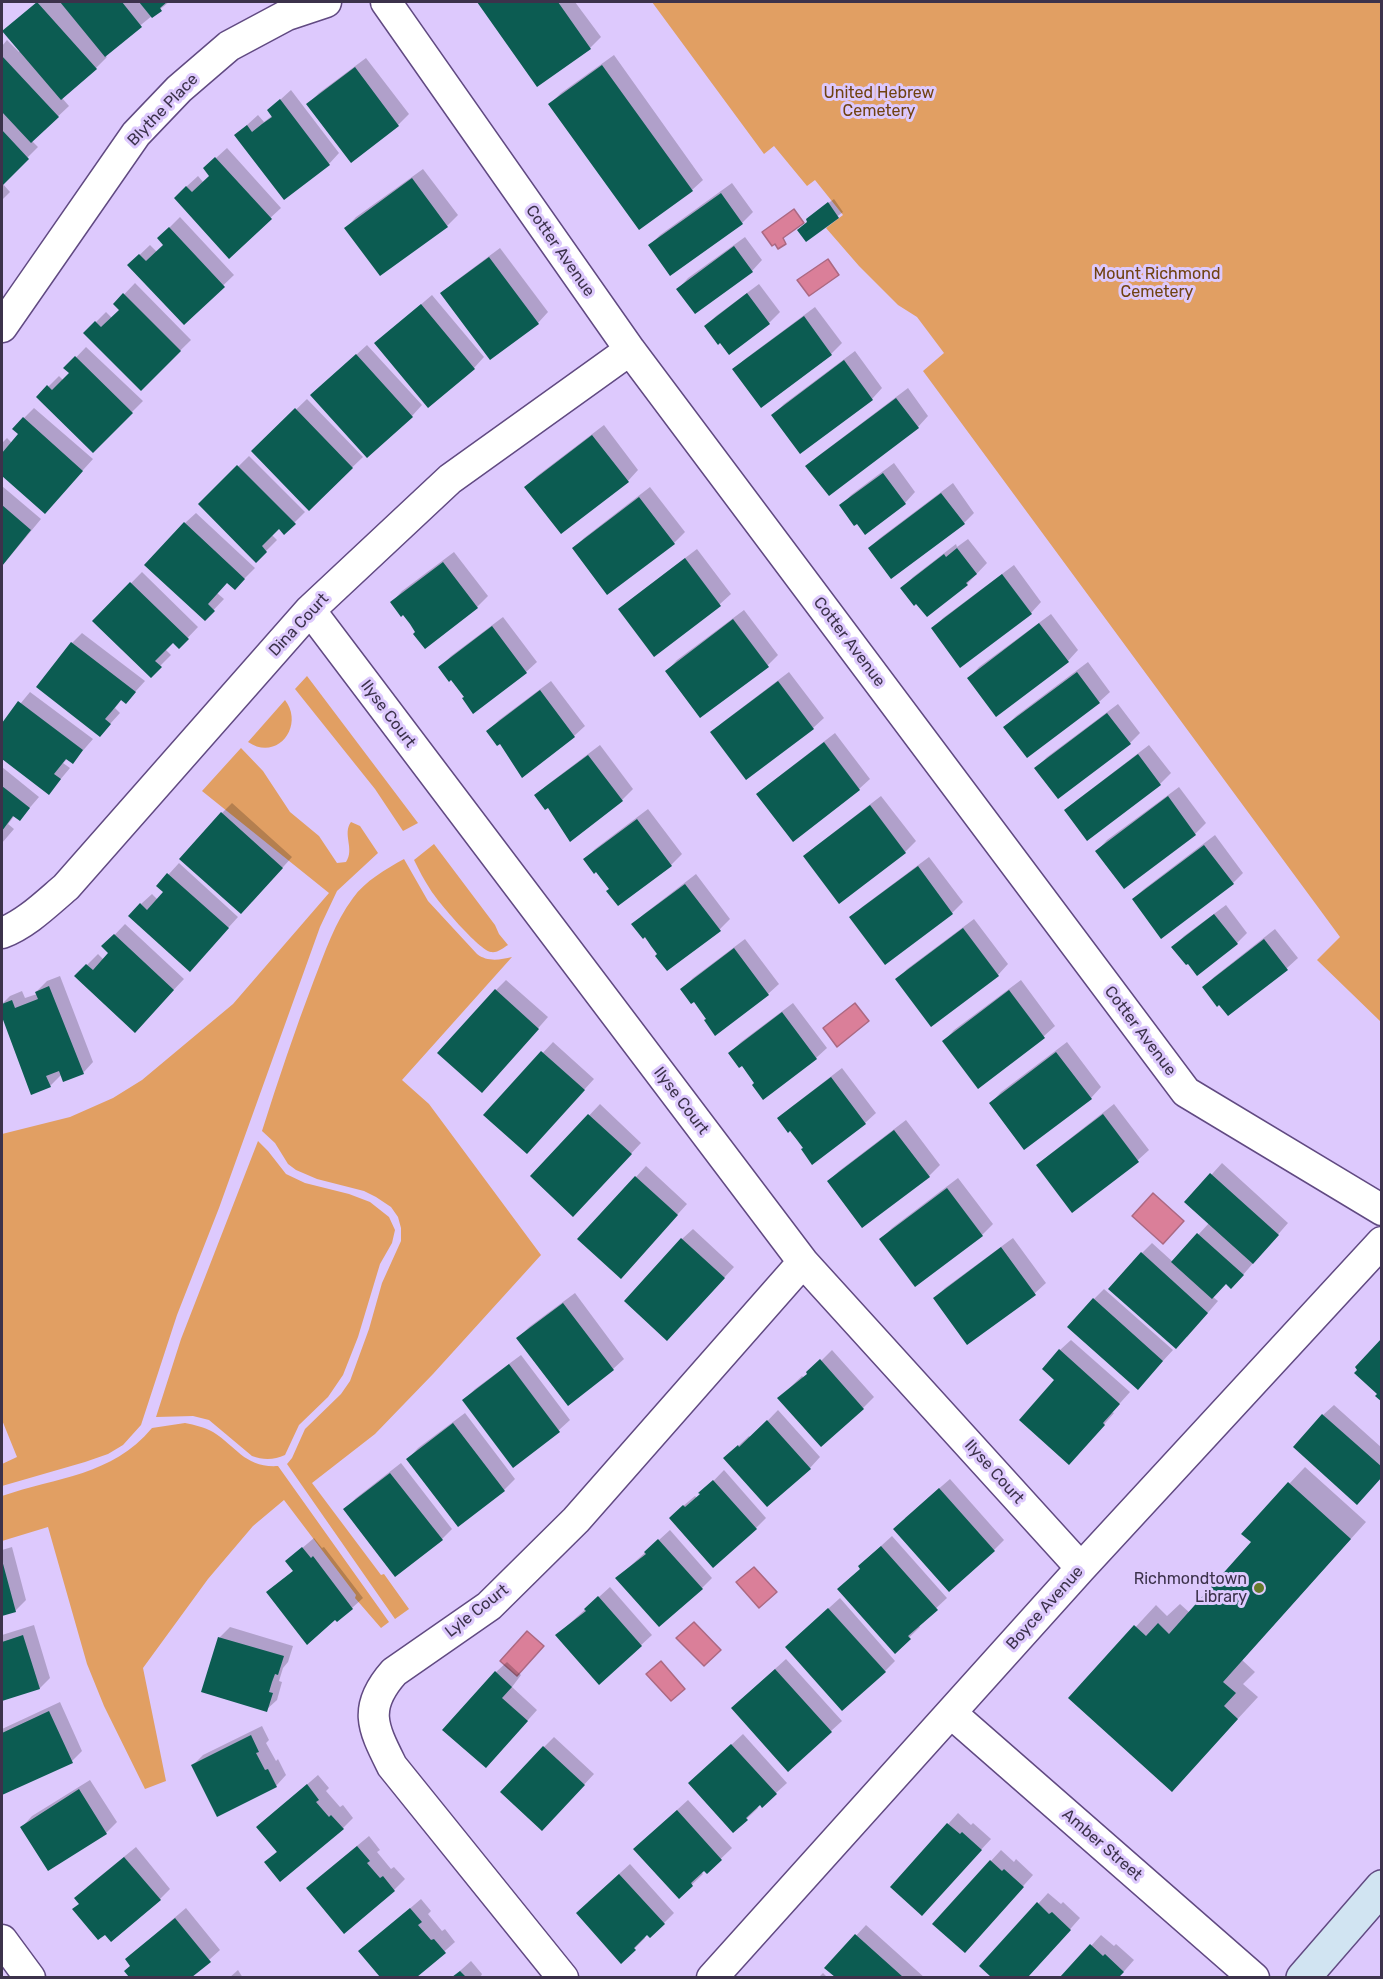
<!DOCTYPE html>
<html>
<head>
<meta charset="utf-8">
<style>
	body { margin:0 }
	#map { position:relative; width:1383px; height:1979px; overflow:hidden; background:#ddc9fd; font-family:Rubik,sans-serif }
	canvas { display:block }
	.frame { position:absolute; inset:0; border:3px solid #3c324b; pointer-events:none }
</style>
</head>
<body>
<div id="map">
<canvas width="1383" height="1979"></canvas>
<div class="frame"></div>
</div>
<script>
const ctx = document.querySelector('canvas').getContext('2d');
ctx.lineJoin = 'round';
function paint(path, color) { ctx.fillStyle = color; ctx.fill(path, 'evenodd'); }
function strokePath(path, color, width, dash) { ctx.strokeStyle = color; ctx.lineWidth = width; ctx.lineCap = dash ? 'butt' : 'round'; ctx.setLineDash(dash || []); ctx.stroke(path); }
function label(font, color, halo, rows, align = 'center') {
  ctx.font = font + ' Rubik,sans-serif'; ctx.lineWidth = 6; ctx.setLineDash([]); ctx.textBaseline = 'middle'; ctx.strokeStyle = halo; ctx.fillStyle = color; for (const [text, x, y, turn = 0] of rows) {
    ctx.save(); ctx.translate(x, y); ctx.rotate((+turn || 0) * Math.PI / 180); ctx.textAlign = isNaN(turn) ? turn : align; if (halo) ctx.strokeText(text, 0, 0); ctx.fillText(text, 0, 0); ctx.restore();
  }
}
const green = new Path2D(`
	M652 2H1381V1022L1317 960 1340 937 923 371 944 353 917 317 898 305 859 266 826 228 843 215 815 180 807 186 774 146 764 154Z
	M307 676 418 823 403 831 375 789 295 689Z
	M285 700C305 726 277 762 248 742Z
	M241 748 263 771 290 812 319 836 337 863 346 862C355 849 342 834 351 822L360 826 378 853 337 891 320 927 219 1208 177 1315 141 1425 123 1445 108 1454 85 1462 2 1486V1464L17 1457 2 1420V1134L70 1117 113 1098 142 1080 233 1004 329 893 202 791Z
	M434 844 495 925 499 934 508 945C503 948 498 953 491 952 480 951 437 901 430 889 424 880 419 870 414 860Z
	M404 859 428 901 477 954C487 962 500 960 512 957L402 1080 429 1104 541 1255 433 1374 375 1434 312 1483 381 1575 384 1574 409 1609 395 1619 287 1464 292 1458 305 1429 341 1394 350 1381 369 1329 382 1283 401 1241V1228L398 1217 391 1207 376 1197 364 1191 317 1179 296 1170 288 1164 275 1143 262 1131C278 1080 295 1030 314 980 325 952 335 922 353 898 365 881 386 869 404 859Z
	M258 1141 268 1151 286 1174 305 1183 349 1194 370 1202 389 1217 395 1230 392 1243 380 1264 358 1337 343 1375 328 1397 299 1425 285 1455C274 1460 263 1460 252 1456L209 1420 193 1416 156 1417 181 1339Z
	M185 1423C195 1425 204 1427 213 1432 237 1447 245 1468 278 1466L389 1622 381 1628 355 1598 356 1595 284 1500 253 1526 208 1579 143 1668 166 1781 145 1789 104 1706 87 1664 48 1527 2 1541V1496C57 1477 112 1476 152 1428Z`);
const water = new Path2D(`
	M794 209 804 223 783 238 786 244 778 249 775 244 772 246 762 232Z
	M828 259 839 275 809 296 797 280Z
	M855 1003 869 1021 837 1047 823 1028Z
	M1153 1193 1184 1221 1163 1244 1132 1216Z
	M754 1567 777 1592 759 1608 736 1582Z
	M694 1622 721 1650 704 1666 676 1638Z
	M527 1631 544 1646 517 1676 500 1661Z
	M661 1661 685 1689 671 1701 646 1674Z`);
const shadow = new Path2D(`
	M37 2H169L104 55 107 57 96 68 62 98 69 106 32 141 38 147 2 183 10 192 2 200V46L7 40 19 52 20 50 15 21Z
	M479 2H575L601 37 590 48 538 85Z
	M614 55 703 180 692 190 550 104 561 93Z
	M366 58 409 114 398 125 351 161 308 104 319 93Z
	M291 90 339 153 329 164 236 135 258 115 264 122 273 115 269 110Z
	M227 148 281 208 229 256 186 187 198 176 203 182 211 175 216 158Z
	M423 169 458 215 447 226 346 228 356 217Z
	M732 183 753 212 742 223 670 274 650 245 660 235Z
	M834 199 843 212 806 240 812 215Z
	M180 217 234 275 184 323 129 265 150 245 157 252 165 244 159 238Z
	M745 237 762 260 752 271 678 289 688 278Z
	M500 248 548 312 538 323 442 294 453 283Z
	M135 283 191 340 141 389 85 333 106 312 112 318 121 310 115 304Z
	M759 284 780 312 769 323 730 353 706 326 716 316Z
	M432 295 484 357 474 368 376 343Z
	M815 307 842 343 831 354 761 405 734 369 745 359Z
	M367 345 422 405 412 416 323 385Z
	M86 347 143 401 93 451 38 397 59 376 64 381 71 373 66 368Z
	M855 351 882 388 872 399 773 415 784 404Z
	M908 388 928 416 918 427 807 466 818 456Z
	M307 399 363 457 309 509 253 451Z
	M34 408 93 459 45 512 2 474V443L7 438 12 443 20 434 24 418Z
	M604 425 638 470 628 481 526 487 537 476Z
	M249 456 305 512 284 533 279 527 272 535 277 540 256 561 200 504Z
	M894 463 915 492 905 503 841 506 851 495Z
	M953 483 974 513 964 523 869 548 880 538Z
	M2 486 41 519 2 566Z
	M650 487 685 532 674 543 608 593 574 548 584 538Z
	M196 513 255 568 235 588 228 581 217 593 224 599 205 619 185 523Z
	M968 539 987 563 967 584 927 615 902 588 913 577 956 544 957 547Z
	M697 549 731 594 720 604 654 655 620 609 631 599Z
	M454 552 488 596 477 607 425 647 411 623 392 602 402 591Z
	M1014 565 1041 602 1031 613 933 629 943 618Z
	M142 572 198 627 179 647 173 641 165 649 171 655 151 675 94 621Z
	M744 610 778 655 768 665 701 716 667 671 677 660Z
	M1051 614 1078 650 1068 661 969 678 979 667Z
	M503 617 537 662 526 672 440 667 451 656Z
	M82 633 145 681 126 702 122 699 115 708 120 713 100 735 72 643Z
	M1088 662 1110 692 1099 702 1005 727 1016 716Z
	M789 672 824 718 813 728 712 732 723 722Z
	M551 681 585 726 574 736 500 742 488 731 499 720Z
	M30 692 93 739 73 762 68 758 63 763 70 768 49 793 2 758V726Z
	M1118 704 1140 733 1130 743 1036 768 1047 757Z
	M835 733 870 779 859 789 758 794 769 784Z
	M600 745 633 789 622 800 570 840 548 806 536 795 547 785Z
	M1149 745 1171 773 1160 784 1088 839 1066 810 1077 800Z
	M2 767 39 797 20 819 15 815 8 824 14 829 2 843Z
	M1179 787 1206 823 1195 834 1124 887 1097 851 1107 840Z
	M881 796 916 841 905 852 839 902 805 856 816 846Z
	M232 803 292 857 252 902 222 813Z
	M648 809 682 854 671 865 611 889 585 859 595 849Z
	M1215 835 1243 873 1233 883 1133 899 1144 889Z
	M929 857 963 902 952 913 851 918 862 907Z
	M179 863 238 917 190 970 141 904 152 894 158 900 165 892 158 886Z
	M696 874 730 919 720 929 659 954 633 924 644 914Z
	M1226 905 1247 933 1237 943 1173 947 1184 936Z
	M974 919 1008 964 998 975 897 980 907 969Z
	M125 924 184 979 145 1020 76 976 98 954 104 960 110 953 104 946Z
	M1275 929 1298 958 1287 968 1228 1014 1204 987 1214 977Z
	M745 939 779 984 768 994 708 1019 694 1000 682 989 693 978Z
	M60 976 93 1062 83 1073 62 1074 50 1086 32 1093 2 1013V1004L10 996 22 991 25 998 37 994 36 992 47 981Z
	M506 980 548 1017 492 1081 496 990Z
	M1021 980 1055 1026 1044 1036 978 1087 944 1041 954 1030Z
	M793 1003 827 1048 816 1058 756 1083 742 1064 730 1053 741 1042Z
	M553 1042 594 1079 537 1141 485 1115Z
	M1067 1042 1101 1087 1091 1098 991 1103 1001 1092Z
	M842 1068 876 1113 865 1123 805 1147 791 1129 779 1118 790 1108Z
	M600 1104 641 1143 584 1204 532 1176Z
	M1114 1104 1149 1150 1138 1160 1072 1210 1038 1165 1049 1155Z
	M906 1120 940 1165 929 1176 829 1181 839 1171Z
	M1222 1163 1288 1223 1242 1276 1226 1283 1213 1297 1218 1301 1187 1337 1142 1253 1152 1243 1173 1262 1210 1222 1187 1202Z
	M646 1166 687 1204 631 1266 636 1177Z
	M958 1178 993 1224 982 1235 916 1285 881 1239 892 1228Z
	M693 1229 734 1267 678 1328 682 1239Z
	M1013 1238 1046 1283 1035 1293 968 1343 935 1298 945 1288Z
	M1104 1289 1173 1350 1138 1388 1094 1299Z
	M575 1293 624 1359 613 1369 518 1338 529 1327Z
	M1071 1340 1130 1392 1112 1412 1114 1413 1080 1452 1057 1380 1060 1350Z
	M832 1350 874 1397 863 1408 779 1398 802 1376 804 1378Z
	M521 1355 570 1420 559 1430 513 1466 464 1400 475 1389Z
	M1334 1405 1382 1448V1476L1323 1415Z
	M778 1410 820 1457 810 1468 736 1448 749 1436 751 1438Z
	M465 1413 515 1479 504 1490 458 1525 408 1459 418 1448Z
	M401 1463 452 1529 442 1539 345 1509 356 1498Z
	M1305 1467 1366 1522 1242 1660 1255 1672 1243 1684 1258 1697 1172 1790 1070 1698 1156 1605 1167 1616 1180 1604 1190 1613 1254 1542 1243 1533Z
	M724 1470 766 1518 756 1528 682 1507 695 1496 697 1498Z
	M950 1479 1004 1540 994 1550 905 1518Z
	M670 1530 712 1578 702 1588 617 1578Z
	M892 1536 947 1598 918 1625 920 1627 895 1651 861 1568 870 1556Z
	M314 1538 322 1548 324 1547 363 1598 352 1608 268 1593 294 1570 287 1561Z
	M12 1547 26 1600 15 1611 2 1614V1550Z
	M610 1587 652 1635 600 1683 557 1635Z
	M840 1598 895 1661 885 1671 797 1637Z
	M34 1625 50 1678 40 1688 2 1700V1635Z
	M230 1627 293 1646 288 1662 283 1668 279 1681 282 1682 277 1700 266 1710 203 1691 220 1637Z
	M786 1659 842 1721 831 1731 743 1698Z
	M507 1662 521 1675 512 1687 537 1710 496 1756V1672Z
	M60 1702 82 1751 72 1761 2 1794V1729Z
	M262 1726 269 1740 266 1743 276 1761 278 1759 286 1775 276 1786 193 1765 203 1755Z
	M743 1734 787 1783 776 1793 756 1806 758 1808 734 1831 701 1773Z
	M554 1737 594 1774 552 1819 544 1747Z
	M318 1775 329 1788 326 1791 340 1807 343 1805 353 1818 343 1828 266 1863 277 1851 258 1827Z
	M90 1780 117 1822 106 1833 22 1827 32 1816Z
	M688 1800 732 1848 707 1872 704 1869 701 1872 703 1874 679 1897 646 1838Z
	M958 1813 971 1825 973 1823 991 1839 932 1903 892 1887Z
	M369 1836 380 1850 377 1852 391 1869 394 1867 405 1879 394 1890 318 1878Z
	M136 1847 170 1889 160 1899 81 1903 87 1887Z
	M1001 1850 1014 1862 1016 1859 1033 1875 975 1940 934 1923Z
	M630 1864 674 1913 664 1923 644 1936 645 1938 622 1961 588 1902Z
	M1048 1893 1061 1904 1063 1902 1080 1918 1027 1978H994L981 1966Z
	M421 1899 431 1911 428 1914 442 1931 445 1929 455 1942 414 1978H382L360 1951Z
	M186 1908 220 1950 189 1978H131L126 1971 132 1965 138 1949Z
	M866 1925 925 1978H838L827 1967Z
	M1101 1935 1114 1946 1116 1944 1134 1960 1118 1978H1062Z
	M471 1961 482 1974 480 1978H452Z
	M238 1970 243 1978H229Z
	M823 1973 828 1978H818Z`);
const building = new Path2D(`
	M37 2 97 69 61 100 2 31Z
	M60 2H122L142 27 105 57Z
	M139 2H167L160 8 162 11 152 18Z
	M477 2H558L591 49 537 87Z
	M2 56 59 117 31 143 2 112Z
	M602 65 693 191 639 230 548 104Z
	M355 67 399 126 351 163 306 104Z
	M280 99 330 165 284 200 234 135 247 125 252 132 262 124 272 117 267 110Z
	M2 130 29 159 2 186Z
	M215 157 272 219 229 259 174 198 186 186 192 192 209 176 203 168Z
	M412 178 448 227 380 276 344 228Z
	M721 193 743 224 670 276 648 245Z
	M828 202 839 218 806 242 797 230 807 222 806 219Z
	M169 227 225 287 184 325 127 265 139 254 146 261 163 245 157 238Z
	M734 246 753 272 695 314 676 289Z
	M489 257 539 324 490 360 440 293Z
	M123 293 181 351 141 391 83 333 95 321 101 327 119 310 113 304Z
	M747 293 770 324 729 355 720 343 718 345 704 326Z
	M421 304 475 369 428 408 374 343Z
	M804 316 832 355 761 408 732 369Z
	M356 354 413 417 367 458 310 395Z
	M75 356 133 413 93 453 36 397 47 385 52 390 69 373 63 368Z
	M844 360 873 400 800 454 771 415Z
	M896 398 919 428 829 496 805 466Z
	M295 408 353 468 309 511 251 451Z
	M23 417 83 471 45 514 2 476V453L18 434 12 429Z
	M592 435 629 482 561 534 524 487Z
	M237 465 296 524 284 535 279 529 262 546 267 552 256 563 198 504Z
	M883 473 906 504 865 535 857 524 854 526 839 505Z
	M941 493 965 524 891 579 868 548Z
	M639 497 675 544 607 595 572 548Z
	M2 505 31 530 2 566Z
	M184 522 245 579 235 590 227 583 208 604 215 611 205 621 144 565Z
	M957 548 977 574 966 583 968 585 927 617 916 604 914 606 900 588 944 554 946 557Z
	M685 558 721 606 654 657 618 609Z
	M443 562 478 608 425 649 413 634 415 632 410 624 403 615 401 617 390 602Z
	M1002 574 1032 614 960 668 931 628Z
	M130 582 189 639 179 649 173 643 155 661 162 667 151 678 92 621Z
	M733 619 769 667 700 718 665 671Z
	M1039 623 1069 662 996 717 967 678Z
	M492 626 527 673 473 714 462 698 464 697 451 680 449 682 438 667Z
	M71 642 136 692 126 704 121 700 112 711 105 719 111 724 100 737 36 687Z
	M1077 672 1100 703 1027 758 1003 727Z
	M778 681 814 729 746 780 710 732Z
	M540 690 575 737 522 778 500 744 497 746 486 731Z
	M18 701 83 750 73 764 66 759 54 774 61 779 49 795 2 759V723Z
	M1107 713 1131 744 1058 799 1034 768Z
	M824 742 860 790 793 842 756 794Z
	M1138 754 1161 785 1087 841 1064 810Z
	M588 755 623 801 570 842 548 808 545 810 534 795Z
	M2 786 30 808 20 821 13 816 2 831Z
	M1168 796 1196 835 1124 889 1095 851Z
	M870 805 906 853 839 904 803 856Z
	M221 812 283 868 241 914 179 859Z
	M637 819 672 866 618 906 606 891 609 889 596 872 594 874 583 859Z
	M1204 845 1234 884 1161 939 1132 899Z
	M918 866 953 914 885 965 849 917Z
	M167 873 229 928 190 972 128 916 140 903 147 910 163 892 156 886Z
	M685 884 721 931 667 971 655 956 657 954 651 946 645 937 643 939 631 924Z
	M1214 914 1238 944 1197 976 1188 964 1186 965 1171 947Z
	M963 928 999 976 931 1027 895 979Z
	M114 934 174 990 135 1033 74 976 86 964 93 970 108 953 101 946Z
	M1264 939 1288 970 1228 1016 1219 1005 1217 1007 1202 987Z
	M734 948 769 995 715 1036 704 1020 706 1019 694 1002 691 1004 680 989Z
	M49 986 84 1074 63 1082 59 1071 46 1076 51 1087 31 1095 2 1017V1004L12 1000 15 1008 38 999 35 992Z
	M495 989 539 1029 482 1093 437 1053Z
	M1009 990 1045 1038 978 1089 942 1041Z
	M782 1012 817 1059 763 1100 752 1085 754 1083 742 1066 739 1068 728 1053Z
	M541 1051 585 1090 527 1154 483 1115Z
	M1056 1052 1092 1099 1024 1150 989 1103Z
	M831 1077 866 1124 812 1165 801 1149 803 1148 797 1140 790 1131 788 1133 777 1118Z
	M588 1114 632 1154 573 1217 530 1176Z
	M1103 1114 1139 1162 1072 1213 1036 1165Z
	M894 1130 930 1177 862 1228 827 1181Z
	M1210 1173 1279 1235 1253 1264 1184 1202Z
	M635 1176 678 1215 621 1279 577 1239Z
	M947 1188 983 1236 915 1287 879 1239Z
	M1197 1233 1244 1275 1231 1289 1226 1284 1212 1299 1171 1262Z
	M681 1238 725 1278 667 1341 624 1301Z
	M1001 1247 1036 1295 967 1345 933 1298Z
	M1141 1252 1208 1313 1176 1349 1108 1289Z
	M1093 1298 1163 1361 1138 1390 1067 1327Z
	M563 1303 614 1370 568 1406 516 1338Z
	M1382 1338V1402L1375 1396 1377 1394 1354 1373 1357 1370 1355 1367Z
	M1059 1349 1120 1404 1103 1423 1105 1425 1069 1465 1019 1420 1054 1380 1042 1369Z
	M820 1359 864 1409 821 1447 777 1398 807 1374 806 1372Z
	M509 1364 560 1432 513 1468 462 1400Z
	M1322 1414 1382 1467V1477L1357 1505 1293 1447Z
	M767 1420 811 1469 767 1507 723 1458 738 1445 739 1447Z
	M453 1423 505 1491 458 1527 406 1459Z
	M390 1473 443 1540 395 1577 343 1509Z
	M713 1480 757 1529 713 1568 669 1518 683 1505 685 1507 692 1501 700 1494 698 1493Z
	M1288 1482 1351 1539 1223 1682 1236 1693 1224 1706 1238 1719 1172 1792 1068 1698 1134 1625 1146 1636 1158 1623 1169 1634 1251 1542 1241 1534Z
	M939 1488 995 1551 949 1592 893 1529Z
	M658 1539 703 1589 659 1627 615 1578 646 1554 644 1552Z
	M881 1546 938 1610 908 1636 911 1639 895 1654 837 1589 860 1569 858 1566Z
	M302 1547 311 1558 313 1556 353 1609 337 1622 335 1620 307 1645 266 1592 293 1571 285 1561Z
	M2 1560 16 1612 2 1616Z
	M598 1596 642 1646 599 1685 555 1635 586 1611 584 1609Z
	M828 1608 886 1672 842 1711 785 1647Z
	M23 1635 40 1689 2 1701V1642Z
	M218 1637 284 1656 278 1675 275 1674 272 1682 269 1692 273 1693 267 1712 201 1692Z
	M775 1669 832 1732 788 1772 731 1708Z
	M495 1671 512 1687 502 1698 528 1721 486 1768 442 1730Z
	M49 1711 73 1763 2 1795V1733Z
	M251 1735 259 1752 256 1753 265 1770 268 1769 277 1787 217 1817 191 1765Z
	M731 1744 777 1794 762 1808 760 1805 746 1818 748 1820 733 1833 688 1783Z
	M543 1746 585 1785 542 1831 500 1792Z
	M307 1784 319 1800 316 1802 329 1817 331 1815 344 1829 280 1882 264 1862 277 1852 256 1827Z
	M79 1789 107 1834 48 1871 20 1827Z
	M677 1810 722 1860 707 1874 704 1871 691 1883 693 1886 679 1899 633 1849Z
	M947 1823 960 1834 962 1832 982 1850 922 1916 890 1887Z
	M357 1846 370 1861 367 1863 380 1878 383 1876 395 1891 344 1934 306 1888Z
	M124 1857 161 1900 111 1942 105 1935 98 1940 72 1909 79 1904 74 1898Z
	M990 1860 1002 1871 1004 1869 1024 1887 965 1953 932 1924Z
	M619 1874 665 1924 650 1938 647 1935 634 1948 636 1950 621 1964 576 1913Z
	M1037 1902 1049 1914 1052 1912 1071 1930 1028 1977H991L979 1966Z
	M410 1908 422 1922 418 1925 431 1940 434 1939 446 1953 417 1977H380L358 1951Z
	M175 1918 211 1962 192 1977H129L124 1971 130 1966 125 1959Z
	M855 1934 903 1977H835L824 1968Z
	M1090 1944 1103 1956 1105 1954 1124 1972 1119 1977H1060Z
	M460 1971 466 1977H452Z`);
const street = new Path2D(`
	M386 2 630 350 1186 1092 1382 1210
	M2 327 136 134 179 89 229 46 287 15 326 2
	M310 610 803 1262 1081 1568
	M2 933C26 924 46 904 66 887L310 610 450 479 630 350
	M951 1713 1254 1978
	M2 1940 30 1978
	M563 1978 392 1766C373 1728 362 1708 394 1672L489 1606 576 1520 803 1262
	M712 1978 1081 1568 1382 1242`);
const secondary = new Path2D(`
	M1303 1978 1382 1887`);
const markers = [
	[1259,1588,6,"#677b2b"]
];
const parkNames = [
	["United Hebrew",879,93],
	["Cemetery",879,111],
	["Mount Richmond",1157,274],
	["Cemetery",1157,292]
];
const streetNames = [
	["Blythe Place",163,110,-46],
	["Cotter Avenue",560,251,55],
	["Dina Court",299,625,-47],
	["Cotter Avenue",849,642,53],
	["Ilyse Court",388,714,53],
	["Cotter Avenue",1140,1031,53],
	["Ilyse Court",681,1101,53],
	["Ilyse Court",994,1472,48],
	["Boyce Avenue",1045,1608,-48],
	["Lyle Court",477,1611,-38],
	["Amber Street",1102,1845,41]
];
const poiNames = [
	["Richmondtown",1247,1579],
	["Library",1247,1597]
];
paint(green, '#e19f63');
paint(water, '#da7f99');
strokePath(water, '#ab6882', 1.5);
paint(shadow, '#0003');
paint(building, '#0c5c52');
strokePath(street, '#614a82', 33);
strokePath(secondary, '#614a82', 36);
strokePath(street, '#fff', 30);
strokePath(secondary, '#d1e4f2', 33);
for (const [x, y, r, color] of markers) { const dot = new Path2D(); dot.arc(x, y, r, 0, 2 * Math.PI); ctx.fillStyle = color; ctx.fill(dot); strokePath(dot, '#ddc9fd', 2); }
label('16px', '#6f4211', '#ddc9fd', parkNames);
label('16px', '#3c324b', '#ddc9fd', streetNames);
label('16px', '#3c324b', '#ddc9fd', poiNames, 'right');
</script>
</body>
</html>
